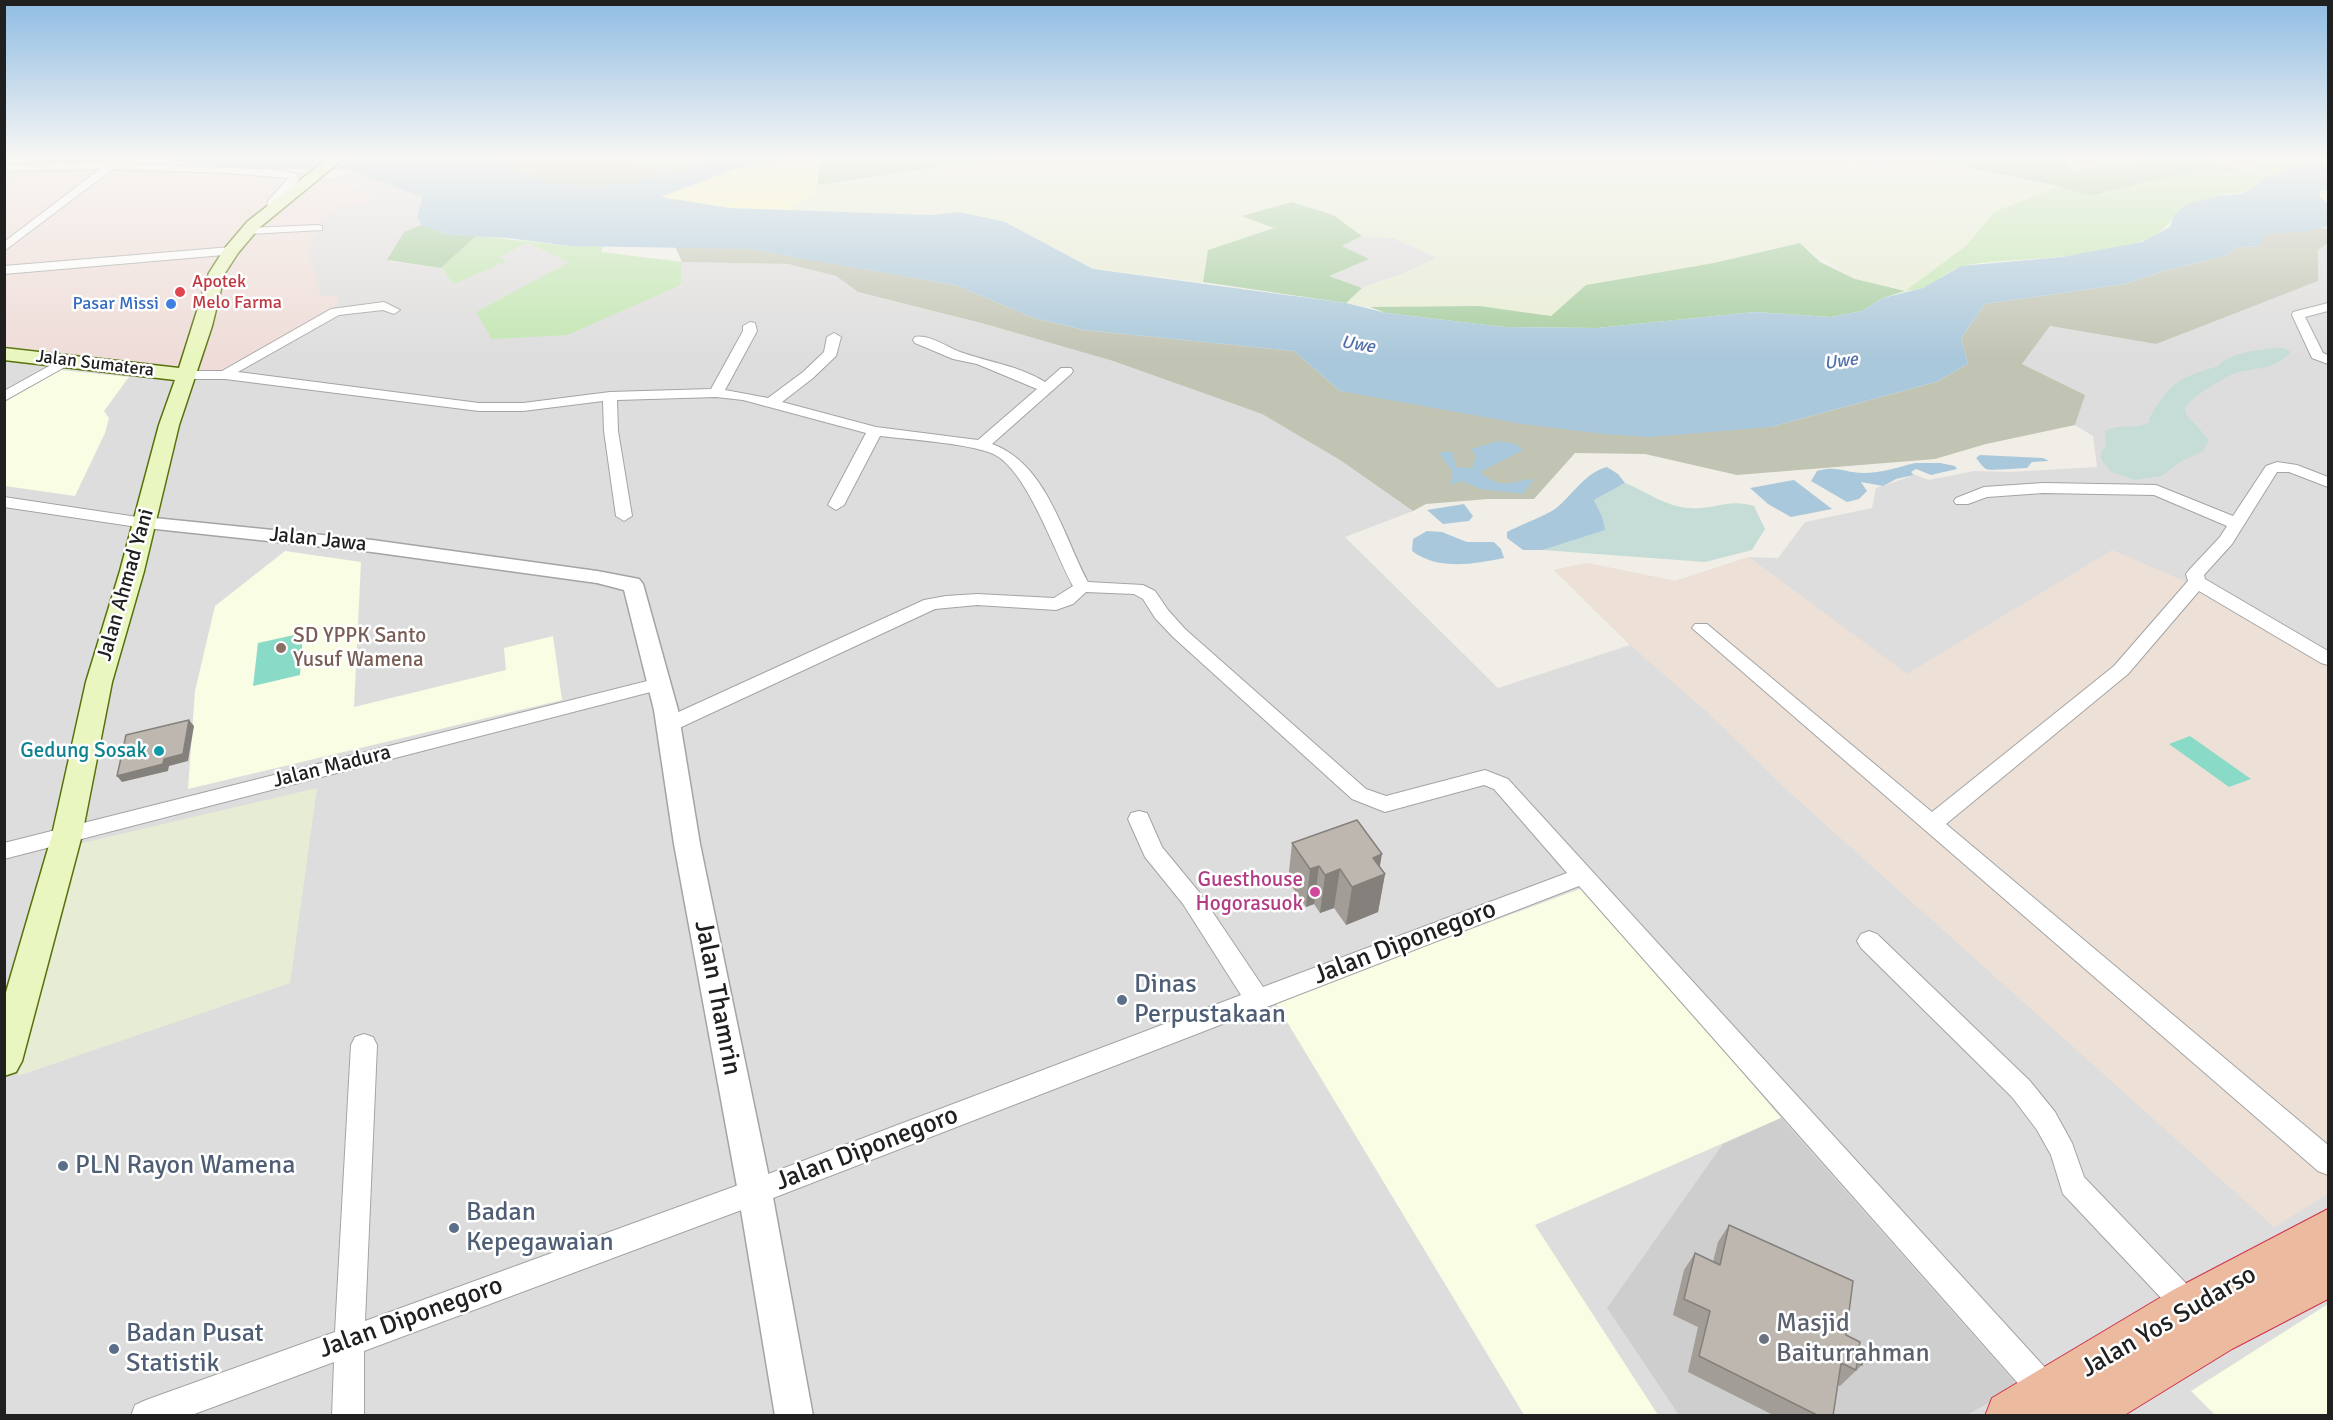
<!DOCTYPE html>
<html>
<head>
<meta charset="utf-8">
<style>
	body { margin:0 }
	#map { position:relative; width:2333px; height:1420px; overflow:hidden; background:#f0eee7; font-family:Signika,sans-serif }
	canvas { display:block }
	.frame { position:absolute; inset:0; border:6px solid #202020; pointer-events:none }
</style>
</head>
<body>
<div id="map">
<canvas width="2333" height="1420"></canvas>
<div class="frame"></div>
</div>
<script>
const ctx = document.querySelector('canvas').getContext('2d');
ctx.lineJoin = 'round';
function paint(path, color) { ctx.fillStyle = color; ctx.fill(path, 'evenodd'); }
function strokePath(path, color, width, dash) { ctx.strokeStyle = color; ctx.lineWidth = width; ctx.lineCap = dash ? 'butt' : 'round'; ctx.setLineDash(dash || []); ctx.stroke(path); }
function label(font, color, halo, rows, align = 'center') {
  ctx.font = font + ' Signika,sans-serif'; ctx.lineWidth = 5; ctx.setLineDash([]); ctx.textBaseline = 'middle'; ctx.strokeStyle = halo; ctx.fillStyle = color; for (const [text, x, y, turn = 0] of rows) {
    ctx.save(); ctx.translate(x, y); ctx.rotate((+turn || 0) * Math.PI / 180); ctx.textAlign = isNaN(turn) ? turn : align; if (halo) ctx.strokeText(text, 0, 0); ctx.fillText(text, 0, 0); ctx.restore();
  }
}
const residential = new Path2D(`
	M1851 159H1926L1930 160 1882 172 1862 168Z
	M122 162 293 172 332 179 348 170 424 197 417 216 421 225 404 232 388 261 441 268 454 284 506 260 498 257 527 243 570 262 476 312 681 286 682 262 788 264 836 276 858 292 985 324 1113 361 1262 414 1340 460 1413 511 1345 537 1498 688 1630 645 1554 570 1587 563 1675 581 1749 557 1778 558 1805 522 1872 508 1876 488 1915 475 1929 480 1974 471 2009 472 2097 467 2093 436 2075 425 2084 395 2022 364 2050 326 2156 344 2328 243V1415H5L4 166Z
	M1362 236 1394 238 1437 258 1404 273 1362 288 1328 276 1368 259 1341 246Z`);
const commercial = new Path2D(`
	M28 159H99L119 164 291 173 323 182 363 183 353 192 376 196 367 204 343 205 320 223 312 240 307 260 311 259 320 296H339L336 310 220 375 5 350 4 187 16 182 13 169Z`);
const education = new Path2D(`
	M61 370 129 377 104 411 109 418 105 433 75 496 5 486V402Z
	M285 551 361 562 354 707 506 670 504 648 553 636 562 700 188 789 195 691 215 606Z
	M1585 887 1781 1118 1535 1225 1658 1415H1524L1275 1002Z
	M2328 1304V1415H2215L2191 1391Z`);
const religious = new Path2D(`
	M1781 1118 2018 1386 1967 1415H1679L1607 1308 1723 1144Z`);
const military = new Path2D(`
	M2112 550 2207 591 2328 661V1194L2274 1227 1788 791 1706 711 1630 645 1554 570 1587 563 1675 581 1749 557 1907 674Z`);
const construction = new Path2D(`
	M490 159H591L655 164H702L631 183 594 186 552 184Z
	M2324 228 2328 229V243L2318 250V281L2156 344 2050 326 2022 364 2085 395 2075 425 1986 444 1935 459 1737 475 1645 454 1575 453 1534 499H1488L1426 504 1413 511 1340 460 1262 414 1113 361 985 324 858 292 836 276 788 264 682 262 675 246 750 249 955 285 1034 318 1084 330 1294 351 1340 391 1771 427 1936 382 1968 364 1961 338 1985 304 2125 284 2160 272 2228 255 2234 248 2259 246 2265 234Z`);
const farmland = new Path2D(`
	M993 159H1844L1862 168 1882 172 1930 160 2058 186 1994 212 1967 245 1905 291 1855 280 1800 243 1714 263 1586 285 1551 316 1479 306 1370 307 1346 303 1362 288 1404 273 1437 258 1394 238 1362 236 1332 215H1243L1275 228 1208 250 1203 282 1093 269 1037 239 959 212 932 215 791 210 810 195 818 185Z
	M2062 159H2095L2110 163 2076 171Z
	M2206 159H2272L2246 171Z
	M317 788 290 983 18 1076 74 845Z`);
const grass = new Path2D(`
	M591 159H707L702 164H655Z
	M2272 159H2328V162L2290 169 2276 176 2264 177C2244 198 2242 190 2218 196 2203 200 2188 209 2174 215 2154 264 2010 255 1963 266 1949 269 1937 283 1923 288 1917 290 1911 290 1905 291L1967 245 1994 212 2058 186 2089 196 2178 175 2246 171Z
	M476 236 569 246H603L601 252 682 262 681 285 567 335 492 339 476 312 569 262 527 243 499 257 507 261 454 284 441 268Z`);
const forest = new Path2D(`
	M813 159H993L818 185V164Z
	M1926 159H2062L2076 171 2110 163 2137 164 2147 159H2206L2246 171 2178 175 2089 196 2058 186Z
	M1292 202 1333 215 1362 236 1342 246 1369 259 1329 276 1362 288 1346 303 1203 282 1208 250 1274 228 1242 216Z
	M421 225 450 235 476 236 441 268 387 260 404 232Z
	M1800 243 1820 262 1855 279 1905 291 1883 298 1862 311 1831 317 1754 312 1597 328 1504 327 1386 313 1370 307 1479 306 1551 316 1586 285 1714 263Z`);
const wetland = new Path2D(`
	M2270 348H2284L2291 352C2271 372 2260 366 2236 373 2225 376 2191 398 2185 407L2186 414 2209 440 2203 451 2180 462 2162 476 2135 480 2111 472 2101 459V452L2106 446 2105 431C2118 423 2137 430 2150 422L2149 419C2169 383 2179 377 2219 366 2228 353 2255 351 2270 348Z
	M1625 483C1647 492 1666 507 1690 508 1714 510 1729 498 1754 506L1765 529 1752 550 1705 562 1543 550 1604 530 1602 516 1594 500Z`);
const sand = new Path2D(`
	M797 159H813L818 164C818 194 813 192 791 210L729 208 660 197 735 169Z`);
const pitch = new Path2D(`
	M303 633 300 675 253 686 258 643Z
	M2190 736 2251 779 2229 787 2169 744Z`);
const water = new Path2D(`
	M169 159H490L552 184 594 186 631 183 702 164 707 159H797L735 169 661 197 729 208 931 215 959 212 1005 222 1093 269 1346 303 1386 313 1504 327 1597 328 1754 312 1831 317 1862 311 1883 298 1923 288 1961 266 2062 257 2142 242 2170 227 2174 215 2186 205 2217 196 2241 194 2252 189 2264 177 2276 176 2290 169 2328 162V189L2320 191V197L2328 204V226L2310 231 2266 234 2259 246 2234 248 2228 255 2160 272 2125 284 1985 304 1961 338 1968 364 1936 382 1771 427 1650 437 1604 434 1522 424 1340 391 1294 351 1084 330 1034 318 955 285 799 258 750 249 570 246 508 238 450 235 421 225 417 216 423 197 348 170 255 169 187 164Z
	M1498 441 1516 444 1523 450 1480 472C1502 492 1511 480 1534 479L1523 494 1480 489 1462 481 1450 485 1452 471 1439 453 1452 451 1456 467 1472 468 1476 456 1471 449Z
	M1980 455 2043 458 2049 461 2032 462 2027 468C2021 468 1988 471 1986 469 1982 467 1979 461 1976 458Z
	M1915 463H1940L1955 466 1957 469 1931 475 1916 469 1911 472 1914 475 1896 479 1883 486 1861 482 1867 491 1859 499 1847 502 1811 481 1817 471C1838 465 1844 473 1864 473 1881 473 1899 467 1915 463Z
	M1607 467 1618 474 1625 483 1594 500 1602 516 1605 530 1543 550H1523L1507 538V532C1520 525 1545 516 1555 509 1572 496 1584 473 1607 467Z
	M1794 480 1832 509 1791 517 1768 504 1750 488Z
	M1464 504 1473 516 1469 521 1443 524 1427 510Z
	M1427 531 1442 532 1467 542H1494L1501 549 1504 558C1473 564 1439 571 1412 551L1413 539Z`);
const minor = new Path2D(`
	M111 163 281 170 296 174 299 180 279 202 277 210 273 211 267 208 268 201 288 178 227 173 113 169 4 251V242L100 169 4 171V165Z
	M318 225 322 226V230L249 234 243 231 249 228Z
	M231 247 235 248V254L4 274V266Z
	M384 302 400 310 394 314 383 310 339 315 238 372 479 403H523L610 392 711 389 743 331V326L750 322 755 323 757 331 725 390 768 398 803 372 824 352 827 337 834 333 841 337 836 356 813 378 782 402 876 427 978 440 1037 389 977 364 953 359 915 343 913 340 915 337C929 334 947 347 960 352 988 362 1020 366 1045 382L1061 368H1071L1073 371 1071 374 992 444C1046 463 1063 535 1088 582L1143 585 1155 591 1168 610 1185 629 1366 789 1386 796 1485 770 1508 779 2060 1384 2064 1395 2060 1406 2049 1410 2038 1406 1579 886 755 1205 364 1351V1416H332L334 1362 189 1416H131L135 1405 146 1400 335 1332 351 1045 355 1037 364 1034 373 1037 377 1045 365 1321 755 1179 1241 995 1183 904 1145 857 1128 819 1131 813 1139 811 1147 813 1162 847 1199 892 1263 987 1567 873 1494 789 1484 785 1385 812 1352 799 1173 637 1155 618 1143 599 1134 594 1086 592 1073 604 1056 610 977 605 935 609 675 730 668 732 661 730 658 725 661 720 924 600 946 596 977 594 1054 598 1073 586C1054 551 1029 476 997 456 979 444 905 439 880 436L844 505 836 510 828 505 866 433 743 400 716 397 617 400 618 431 632 516 624 521 616 516 604 431 603 401 523 411H479L225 379H186L179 375 186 371H222L331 309Z
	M2328 303V311L2305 317 2323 353 2328 355V364L2312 358 2292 315 2293 312Z
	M67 356 72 357 74 360 72 363 4 401V391Z
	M2277 462 2297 465 2328 477V487L2289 472H2277L2232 544 2204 575 2205 579 2328 651V665L2321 663 2199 591 2128 674 1946 824 2328 1145V1175L2318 1171 1692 628 1695 624H1707L1932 812 2114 666 2188 581 2186 574 2189 570 2220 537 2227 526 2154 495 2043 493 1987 497 1968 504H1956L1954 501 1956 498 1984 487 2043 483 2156 485 2233 516 2266 466Z
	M4 497 144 518 152 523 144 528 4 507Z
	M659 678 666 680 669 684 666 688 4 859V843Z
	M1869 931 1877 934 2030 1081 2055 1112 2072 1143 2084 1177 2201 1299 2206 1309 2201 1319 2191 1324 2181 1319 2063 1194 2051 1155 2037 1130 2012 1097 1861 948 1857 941 1861 934Z`);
const tertiary = new Path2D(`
	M144 517 372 540 597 571 639 579 643 584 678 710 700 844 772 1192 813 1416H775L738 1192 674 844 654 710 624 590 597 583 372 552 137 527 134 523 137 519Z`);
const secondary = new Path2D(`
	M327 159H343L259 228 238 253 225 273 212 326 179 425 144 571 112 682 82 835 22 1061 16 1072 4 1076V999L52 835 86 682 120 571 159 425 175 380 4 360V348L179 368 209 273 225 248 247 222Z`);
const trunk = new Path2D(`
	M2328 1209V1299L2232 1349 2123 1416H1985L1992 1398 2173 1290Z`);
const wall = new Path2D(`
	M1292 843 1380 867 1385 874 1378 912 1346 925 1334 908 1320 913 1314 904 1306 907 1288 881Z
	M1729 1225 1846 1335 1859 1347 1862 1365 1840 1386 1838 1385 1833 1416H1775L1688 1372 1698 1327 1673 1315 1684 1270 1695 1253 1713 1262 1718 1242Z`);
const shadedWall = new Path2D(`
	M189 720 194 726 188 761 169 766 168 771 122 782 117 776 164 759Z
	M1382 854 1378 877 1385 874 1378 912 1346 925 1352 887 1373 858Z
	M1319 866 1314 904 1306 907 1310 869Z
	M1340 869 1334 908 1320 913 1325 875Z`);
const building = new Path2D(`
	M189 720 183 754 164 759 163 764 117 776 126 735Z
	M1357 820 1382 854 1373 858 1385 874 1352 887 1340 869 1325 875 1319 866 1310 869 1292 843Z
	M1729 1225 1853 1281 1846 1335 1860 1342 1859 1347 1864 1349 1862 1365 1857 1363 1856 1370 1841 1363 1833 1416H1819L1699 1356 1710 1311 1684 1299 1695 1253 1720 1265Z`);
const markers = [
	[180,292,6,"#e0444e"],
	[171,304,6,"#3f7fe0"],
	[281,648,6,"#8d6e63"],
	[159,751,6,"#0f9aa8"],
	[1315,892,6,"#d1479c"],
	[1122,1000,6,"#5c6f8a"],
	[63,1166,6,"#5c6f8a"],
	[454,1228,6,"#5c6f8a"],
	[1764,1339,6,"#6b7280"],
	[114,1349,6,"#5c6f8a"]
];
const farHealthnames = [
	["Apotek",192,282],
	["Melo Farma",192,303]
];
const farShopnames = [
	["Pasar Missi",159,304]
];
const farWaternames = [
	["Uwe",1358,345,9],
	["Uwe",1841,362,-8]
];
const farStreetnames = [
	["Jalan Sumatera",95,364,7]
];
const streetNames = [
	["Jalan Jawa",318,540,6],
	["Jalan Ahmad Yani",126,585,-74],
	["Jalan Madura",332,767,-14]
];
const educationNames = [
	["SD YPPK Santo",293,636],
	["Yusuf Wamena",293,660]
];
const cultureNames = [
	["Gedung Sosak",147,751]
];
const hotelNames = [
	["Guesthouse",1303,880],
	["Hogorasuok",1303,904]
];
const nearStreetnames = [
	["Jalan Diponegoro",1405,943,-21],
	["Jalan Thamrin",717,998,79],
	["Jalan Diponegoro",867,1149,-21],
	["Jalan Diponegoro",411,1318,-20],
	["Jalan Yos Sudarso",2169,1322,-30]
];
const nearServicenames = [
	["Dinas",1134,985],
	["Perpustakaan",1134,1015],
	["PLN Rayon Wamena",75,1166],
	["Badan",466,1213],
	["Kepegawaian",466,1243],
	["Badan Pusat",126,1334],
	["Statistik",126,1364]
];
const nearWorshipnames = [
	["Masjid",1776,1324],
	["Baiturrahman",1776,1354]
];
paint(residential, '#dedddd');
paint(commercial, '#efdcd8');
paint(education, '#f9fde3');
paint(religious, '#cecece');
paint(military, '#ede1d7');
paint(construction, '#c1c4b3');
paint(farmland, '#e7edd4');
paint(grass, '#c2e6b1');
paint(forest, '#a5cd9e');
paint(wetland, '#c5ddd6');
paint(sand, '#fbf8ba');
paint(pitch, '#8adac8');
paint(water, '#aac8db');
strokePath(minor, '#a4a4a4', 2);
strokePath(tertiary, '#a4a4a4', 3);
strokePath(secondary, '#57720c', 3);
strokePath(trunk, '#d0324e', 2);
paint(minor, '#fff');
paint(tertiary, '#fff');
paint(secondary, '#eaf6bf');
paint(trunk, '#ecba9e');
paint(wall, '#a39d97');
paint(shadedWall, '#84807b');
paint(building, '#bdb7b0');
strokePath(building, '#84807b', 1.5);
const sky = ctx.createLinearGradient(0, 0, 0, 358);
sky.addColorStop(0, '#8fbce3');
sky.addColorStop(0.44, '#f8f7f4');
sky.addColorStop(1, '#f8f7f400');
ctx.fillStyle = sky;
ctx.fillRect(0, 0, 2333, 358);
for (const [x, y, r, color] of markers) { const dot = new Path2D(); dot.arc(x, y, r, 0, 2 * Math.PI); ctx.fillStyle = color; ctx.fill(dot); strokePath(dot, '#fff', 2); }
label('18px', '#be3a42', '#fff', farHealthnames, 'left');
label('18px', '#366cbe', '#fff', farShopnames, 'right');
label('italic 18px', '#5270aa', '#fff', farWaternames);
label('18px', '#202020', '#fff', farStreetnames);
label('21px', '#202020', '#fff', streetNames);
label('21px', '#785e54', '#fff', educationNames, 'left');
label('21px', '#0d838f', '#fff', cultureNames, 'right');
label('21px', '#b23c85', '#fff', hotelNames, 'right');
label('26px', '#202020', '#fff', nearStreetnames);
label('26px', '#4e5e75', '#fff', nearServicenames, 'left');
label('26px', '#5b616d', '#fff', nearWorshipnames, 'left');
</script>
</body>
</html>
